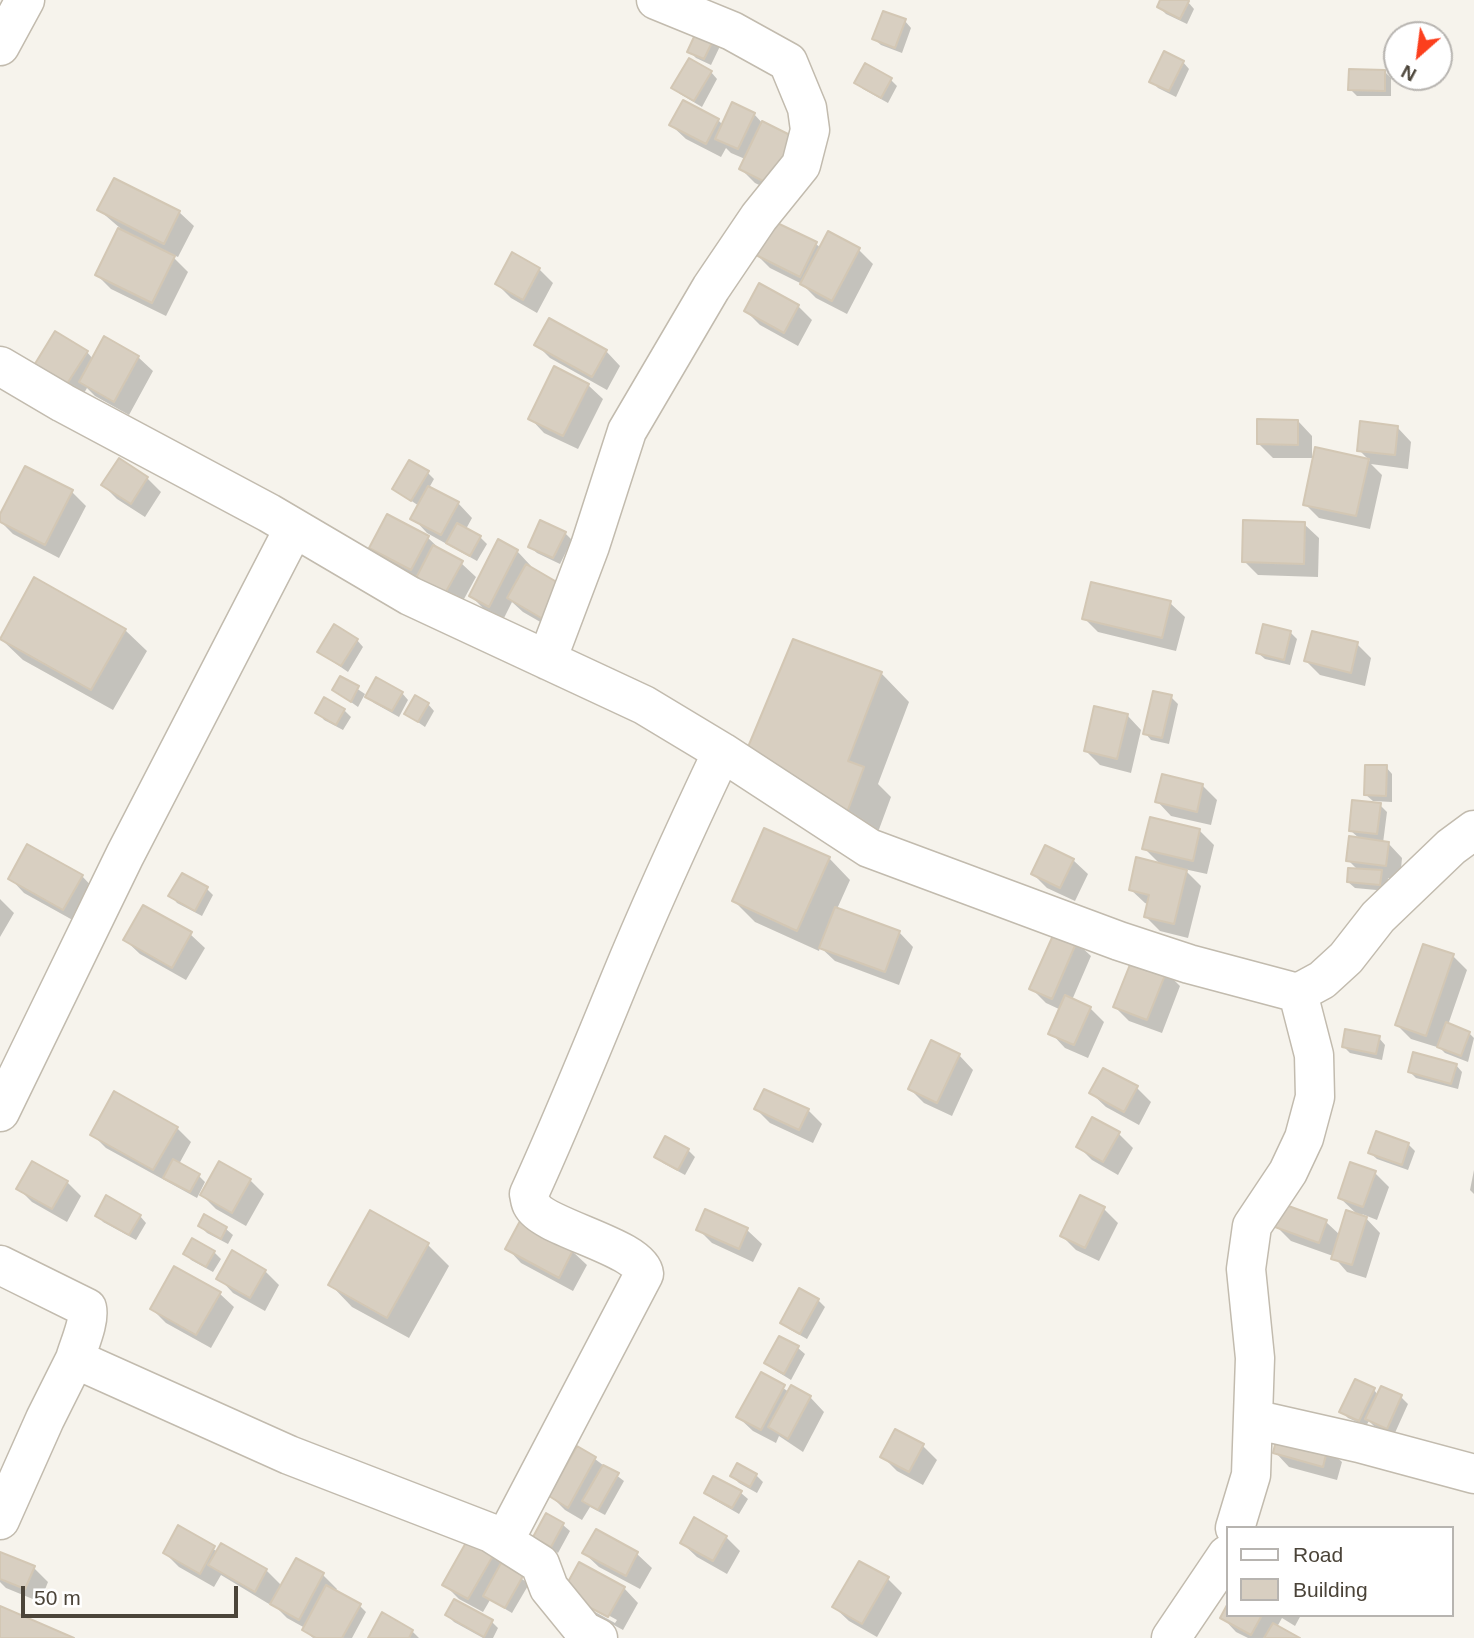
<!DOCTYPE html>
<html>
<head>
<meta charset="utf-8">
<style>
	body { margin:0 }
	#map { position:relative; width:1474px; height:1638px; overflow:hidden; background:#f6f3ec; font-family:Arial,sans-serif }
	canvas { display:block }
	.legend { position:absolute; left:1226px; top:1526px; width:228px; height:91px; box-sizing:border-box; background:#fff; border:2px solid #b7b4b0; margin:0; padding:9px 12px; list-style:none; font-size:21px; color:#4b4439 }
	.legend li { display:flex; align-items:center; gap:14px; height:35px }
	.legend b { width:35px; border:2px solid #b7b4b0 }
	.north { position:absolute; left:1383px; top:21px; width:70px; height:70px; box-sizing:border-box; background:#fff; border:2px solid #b7b4b0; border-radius:50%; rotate:208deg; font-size:19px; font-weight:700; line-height:28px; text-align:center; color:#4b4439 }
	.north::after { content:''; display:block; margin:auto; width:24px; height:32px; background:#fc3f1d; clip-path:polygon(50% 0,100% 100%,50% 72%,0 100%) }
	.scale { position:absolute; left:21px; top:1586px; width:217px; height:32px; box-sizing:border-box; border:4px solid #4b4439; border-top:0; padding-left:9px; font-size:21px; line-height:24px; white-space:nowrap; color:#4b4439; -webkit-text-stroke:5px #fff; paint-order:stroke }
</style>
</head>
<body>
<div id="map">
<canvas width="1474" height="1638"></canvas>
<ul class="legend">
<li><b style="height:9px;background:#fff"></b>Road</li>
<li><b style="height:19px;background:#d8cfc1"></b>Building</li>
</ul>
<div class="north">N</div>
<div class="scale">50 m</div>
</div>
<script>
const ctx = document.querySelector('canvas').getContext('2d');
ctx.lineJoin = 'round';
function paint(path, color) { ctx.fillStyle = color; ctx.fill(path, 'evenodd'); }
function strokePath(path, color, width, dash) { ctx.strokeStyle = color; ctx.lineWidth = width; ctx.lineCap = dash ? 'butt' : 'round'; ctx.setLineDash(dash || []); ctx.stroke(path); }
const shadow = new Path2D(`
	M1162 0H1183L1188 2 1194 9 1187 24 1166 14 1159 7Z
	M905 21 911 28 902 53 881 45 874 39Z
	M700 28 722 42 711 65 696 58 689 51Z
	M1183 62 1189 69 1176 97 1158 88 1151 81Z
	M711 72 717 79 702 107 680 94 674 88Z
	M1385 72 1391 78V96H1357L1350 89Z
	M891 80 897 86 888 103 863 89 856 83Z
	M754 114 764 125 788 199 755 183 741 169 745 159 731 153 726 148 721 157 686 139 671 125 718 120 723 125Z
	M99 210 179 212 194 226 178 257 169 253 188 272 166 316 111 289 97 275 120 228Z
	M772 222 816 244 821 248 859 250 873 264 847 314 816 298 802 284 770 268 756 254Z
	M539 269 553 283 537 313 511 298 497 284Z
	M798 306 812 320 798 346 760 325 746 311Z
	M536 344 606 351 620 366 607 390 550 358Z
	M87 352 93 359 138 357 153 371 129 415 95 396 87 388 80 400 49 381Z
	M555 368 588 385 603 399 578 449 544 433 530 418Z
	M1298 421 1312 436V458H1273L1258 443Z
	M1397 427 1411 442 1408 469 1371 464 1382 475 1370 529 1319 518 1305 504 1317 449 1370 461 1359 450Z
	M428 473 434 479 429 488 458 503 472 518 466 529 480 537 487 544 477 561 427 533 413 518 419 506 394 489Z
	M147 478 161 492 145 517 117 499 103 485Z
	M72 492 86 506 59 558 13 534 0 521V518Z
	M1304 524 1319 538 1318 577 1258 575 1244 561Z
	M565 533 572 540 560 564 537 553 530 547Z
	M427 537 442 551 461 563 476 577 458 610 385 562 371 548Z
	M517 551 531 566 530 569 563 635 523 612 512 602 503 620 485 610 471 596Z
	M1170 603 1185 617 1176 651 1098 632 1084 618Z
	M125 630 147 651 113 710 23 660 1 639Z
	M1290 632 1297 639 1290 665 1265 659 1258 653Z
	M357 640 363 647 348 672 319 652Z
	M1357 644 1371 658 1365 686 1320 675 1306 661Z
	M881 673 909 702 878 784 891 797 871 851 811 816Z
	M341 678 365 694 358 707 334 690Z
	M402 693 408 700 399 717 374 703 367 696Z
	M1171 697 1178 704 1169 744 1151 740 1145 733Z
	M428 704 434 711 425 727 406 714Z
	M344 710 351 717 343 730 324 720 318 713Z
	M1127 715 1141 730 1131 773 1100 765 1086 751Z
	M1386 767 1392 774V802L1373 801 1366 795Z
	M1203 786 1217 800 1211 825 1171 816 1157 801Z
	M1380 805 1387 812 1383 843H1388L1402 858 1400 880 1388 878 1387 891 1355 888 1348 882 1358 870 1348 860 1360 839 1351 831Z
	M1200 831 1214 845 1207 874 1184 869 1201 886 1188 938 1160 931 1146 917 1149 905 1145 903 1130 889 1161 865 1144 848Z
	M829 858 850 880 837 909 899 932 913 947 899 985 835 961 820 947 819 951 755 922 734 901Z
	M1073 860 1088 874 1075 901 1047 888 1033 874Z
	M82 876 96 891 78 923 24 893 10 878Z
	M207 889 213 895 202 916 177 903 171 896Z
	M0 899 14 913 0 937Z
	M190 934 205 948 186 980 140 954 125 940Z
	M1076 942 1091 956 1072 1000 1090 1008 1104 1022 1088 1058 1065 1048 1051 1033 1061 1010 1046 1003 1031 988Z
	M1453 956 1467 970 1448 1025 1469 1033 1474 1038 1468 1062 1445 1053 1440 1048 1411 1039 1397 1025Z
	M1166 972 1180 986 1162 1033 1129 1021 1115 1007Z
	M1379 1038 1385 1045 1382 1060 1350 1053 1344 1047Z
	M959 1055 973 1070 952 1116 924 1103 910 1089Z
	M1456 1065 1462 1072 1458 1089 1416 1078 1410 1072Z
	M1137 1088 1151 1102 1139 1125 1106 1107 1091 1093Z
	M756 1109 808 1110 822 1124 813 1143 770 1123Z
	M177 1128 191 1142 179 1164 199 1176 205 1182 197 1198 106 1148 92 1134Z
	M1119 1134 1133 1148 1118 1175 1092 1160 1078 1146Z
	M1408 1144 1415 1151 1408 1170 1377 1159 1370 1153Z
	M688 1150 695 1157 685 1175 663 1163 657 1157Z
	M33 1163 67 1182 81 1196 67 1222 32 1202 18 1188Z
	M1474 1170V1194L1470 1190Z
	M1375 1173 1389 1187 1377 1220 1362 1214 1380 1233 1366 1278 1347 1272 1333 1256 1291 1241 1277 1227 1326 1222 1340 1235 1359 1216 1340 1198Z
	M250 1180 264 1194 246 1226 216 1209 202 1195Z
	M1081 1198 1104 1209 1118 1223 1099 1261 1076 1250 1062 1236Z
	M706 1211 747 1230 762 1244 753 1262 712 1243 698 1229Z
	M97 1215 140 1216 146 1223 136 1240 103 1222Z
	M205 1217 226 1229 233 1235 228 1244 207 1233 200 1226Z
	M521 1223 572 1251 587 1265 573 1291 521 1263 507 1248Z
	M428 1245 449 1266 409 1338 352 1307 331 1285Z
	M214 1252 221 1259 213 1272 191 1260 185 1253Z
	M265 1271 279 1285 265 1311 233 1293 219 1278Z
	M219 1293 234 1307 211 1348 166 1323 152 1309Z
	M818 1300 825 1307 807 1339 789 1329 782 1322Z
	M798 1348 805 1354 791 1380 773 1369 766 1363Z
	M762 1374 789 1392 810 1397 824 1412 803 1452 779 1436 776 1443 753 1431 738 1417Z
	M1382 1388 1401 1397 1408 1404 1394 1435 1374 1426 1369 1421 1366 1426 1348 1418 1341 1411 1374 1390 1378 1395Z
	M923 1446 937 1460 923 1485 897 1471 882 1456Z
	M1327 1448 1342 1462 1337 1480 1289 1467 1275 1452Z
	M595 1459 624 1481 605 1515 590 1507 582 1520 565 1510 551 1496Z
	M756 1475 763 1482 757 1493 739 1483 732 1476Z
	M706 1492 741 1493 748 1499 739 1514 713 1499Z
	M546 1516 563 1525 570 1531 558 1553 535 1537Z
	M178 1528 218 1552 266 1570 282 1586 297 1560 323 1575 337 1589 335 1592 360 1606 366 1612 352 1638H313L304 1630 305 1628 287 1618 271 1602 269 1604 221 1575 214 1587 179 1567 165 1553Z
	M596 1531 637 1554 652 1568 640 1589 599 1567 584 1553Z
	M726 1537 740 1551 727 1574 697 1557 682 1543Z
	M0 1554 34 1568 48 1582 40 1602 6 1588 0 1582Z
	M493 1555 505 1567 529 1584 512 1613 490 1600 483 1612 459 1599 445 1585Z
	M580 1564 624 1588 638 1603 623 1630 579 1606 564 1592ZM579 1599 617 1620 615 1623 579 1603Z
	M888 1579 902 1593 877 1637 849 1621 834 1607Z
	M1227 1609V1615H1301L1295 1626 1282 1618 1277 1627 1296 1638H1248L1236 1632 1222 1617Z
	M447 1615 492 1622 498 1628 493 1638H483L454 1622Z
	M412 1631 419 1638H370Z`);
const building = new Path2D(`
	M1160 0H1187L1189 1 1180 19 1157 7Z
	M883 11 906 19 895 48 872 39Z
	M699 26 716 34 704 59 687 52Z
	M1164 51 1184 61 1169 91 1149 82Z
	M689 58 712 71 694 101 671 88Z
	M865 63 892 78 881 98 854 83Z
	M1349 69 1385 70V91L1348 90Z
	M683 100 719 119 706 144 669 125Z
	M732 102 755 113 738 149 715 139Z
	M762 121 796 138 773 186 739 169Z
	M114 178 180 211 164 244 97 210Z
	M771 220 817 242 800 277 754 254Z
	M118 228 175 256 152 303 95 275Z
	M828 231 860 248 832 301 800 284Z
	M512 252 540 268 523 300 495 284Z
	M759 283 799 305 784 333 744 311Z
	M549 318 607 350 592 377 534 345Z
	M55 331 88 351 65 387 33 367Z
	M104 336 139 356 114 402 79 382Z
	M554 366 589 384 563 436 528 419Z
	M1257 419 1298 420V445L1257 444Z
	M1360 421 1398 426 1395 455 1357 451Z
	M1315 447 1369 459 1356 516 1303 505Z
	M119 458 148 477 131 504 101 485Z
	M409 460 429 471 411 501 392 489Z
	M25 466 73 490 45 545 0 522V514Z
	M428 486 459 502 441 535 410 519Z
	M387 514 429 536 411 570 369 548Z
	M540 520 566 532 553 558 528 547Z
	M1243 520 1305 522 1304 564 1242 562Z
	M457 523 481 536 470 556 446 543Z
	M498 539 518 550 489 607 469 596Z
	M433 545 463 561 443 597 414 582Z
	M526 564 567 588 548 622 507 598Z
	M34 577 126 629 91 690 0 639Z
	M1091 582 1171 601 1162 638 1082 619Z
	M334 624 358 639 341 666 317 652Z
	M1263 624 1291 631 1284 660 1256 653Z
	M1312 631 1358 642 1351 673 1304 661Z
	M793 639 882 672 848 761 864 767 843 823 748 747Z
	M340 676 359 686 351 702 332 690Z
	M376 677 403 692 392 711 365 697Z
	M1153 691 1172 695 1162 738 1143 734Z
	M415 695 429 703 418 722 404 714Z
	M324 697 345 709 336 725 315 713Z
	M1094 706 1128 714 1117 759 1084 751Z
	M1365 765H1387L1386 796 1364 795Z
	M1162 774 1203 784 1197 812 1155 802Z
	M1352 800 1381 803 1377 834 1349 831Z
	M1150 817 1200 829 1193 861 1142 849Z
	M764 828 830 857 797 931 732 901Z
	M1349 836 1389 842 1386 866 1346 861Z
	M27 844 83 875 63 910 8 879Z
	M1045 845 1074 859 1060 888 1031 874Z
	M1136 857 1187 870 1174 924 1144 917 1149 895 1129 890Z
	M1348 868 1382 870 1380 885 1347 882Z
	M182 873 208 887 195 911 168 896Z
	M143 905 192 932 172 968 123 940Z
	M835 907 900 931 885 972 819 948Z
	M1055 931 1077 941 1052 999 1029 989Z
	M1423 944 1454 954 1426 1036 1395 1025Z
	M1133 957 1167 970 1147 1020 1113 1007Z
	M1065 995 1091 1007 1074 1045 1048 1034Z
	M1446 1022 1470 1032 1461 1056 1437 1047Z
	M1345 1029 1380 1036 1376 1054 1342 1047Z
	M931 1040 960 1054 937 1103 908 1089Z
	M1413 1052 1457 1064 1451 1084 1408 1072Z
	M1103 1068 1138 1086 1124 1112 1089 1093Z
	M764 1089 809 1109 799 1130 754 1109Z
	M114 1091 178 1127 153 1170 90 1135Z
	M1092 1117 1120 1132 1103 1162 1076 1147Z
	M1376 1131 1409 1143 1402 1165 1368 1153Z
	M665 1136 689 1149 678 1170 654 1157Z
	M173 1159 200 1174 190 1192 163 1178Z
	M32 1161 68 1181 52 1209 16 1189Z
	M219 1161 251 1179 232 1213 200 1195Z
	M1350 1162 1376 1171 1363 1207 1338 1198Z
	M106 1195 141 1215 129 1235 95 1216Z
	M1080 1195 1105 1207 1085 1248 1060 1236Z
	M1283 1204 1327 1220 1319 1243 1275 1227Z
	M705 1209 748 1228 739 1249 696 1230Z
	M370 1210 429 1243 387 1318 328 1285Z
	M1346 1210 1367 1217 1352 1265 1331 1259Z
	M204 1214 227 1227 221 1239 198 1226Z
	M520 1221 573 1250 559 1278 505 1249Z
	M192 1238 215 1251 206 1267 183 1254Z
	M232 1250 266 1270 250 1298 216 1279Z
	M174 1266 221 1292 196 1335 150 1309Z
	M799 1288 819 1299 800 1334 780 1323Z
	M779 1336 799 1346 784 1374 764 1363Z
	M761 1372 785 1385 761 1430 736 1417Z
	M1355 1379 1375 1388 1359 1421 1339 1412Z
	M791 1385 811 1396 788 1439 768 1427Z
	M1381 1386 1402 1395 1387 1429 1365 1419Z
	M895 1429 924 1444 909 1472 880 1457Z
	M1278 1432 1328 1446 1323 1467 1273 1453Z
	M577 1446 596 1457 568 1508 549 1496Z
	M737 1463 757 1474 750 1487 730 1476Z
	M603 1465 619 1473 598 1510 582 1501Z
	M713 1476 742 1491 732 1508 704 1493Z
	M546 1513 564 1523 551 1547 533 1537Z
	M694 1517 727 1536 713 1561 680 1543Z
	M178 1525 215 1546 200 1574 163 1553Z
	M596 1529 638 1552 626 1576 582 1553Z
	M468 1539 494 1554 468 1599 442 1585Z
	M221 1543 267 1569 255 1592 208 1565Z
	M0 1552 35 1566 25 1589 0 1579Z
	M296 1558 324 1573 299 1620 270 1604Z
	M859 1561 889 1577 862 1624 832 1607Z
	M579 1562 625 1587 608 1617 562 1593Z
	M501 1563 523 1576 505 1608 483 1596Z
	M326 1585 361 1604 342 1638H316L302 1630Z
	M454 1599 493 1620 484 1637 445 1615Z
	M1227 1605V1615H1262L1251 1635 1220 1618Z
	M0 1606 74 1638H0Z
	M382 1612 413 1630 409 1638H368Z
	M1273 1623 1300 1638H1264Z`);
const minor = new Path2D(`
	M0 46 25 0
	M0 366 63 403 269 513 410 596 644 705 722 752 869 848 1119 941 1189 964 1298 993 1322 980 1346 958 1378 917 1451 847 1474 830
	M547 660 590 546 627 431 711 288 759 217 801 165 810 130 807 108 788 62 732 31 656 0
	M0 1112 125 855 294 528
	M0 1265 87 1308C90 1321 79 1345 75 1359L289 1455 491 1533 540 1564 549 1588 584 1631 598 1638
	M1253 1419 1359 1443 1474 1474
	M0 1520 45 1419 75 1359
	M1235 1528 1251 1475 1255 1358 1246 1269 1252 1226 1288 1172 1304 1138 1315 1097 1314 1055 1298 993
	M504 1541 644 1274C641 1247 543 1228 532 1205 530 1202 530 1198 529 1194 561 1124 590 1053 619 982 651 904 686 828 722 752
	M1171 1638 1227 1555`);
paint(shadow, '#0003');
paint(building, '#d8cfc1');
strokePath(building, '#d3c7b4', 2);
strokePath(minor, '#c2bbae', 41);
strokePath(minor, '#fff', 38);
</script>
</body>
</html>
